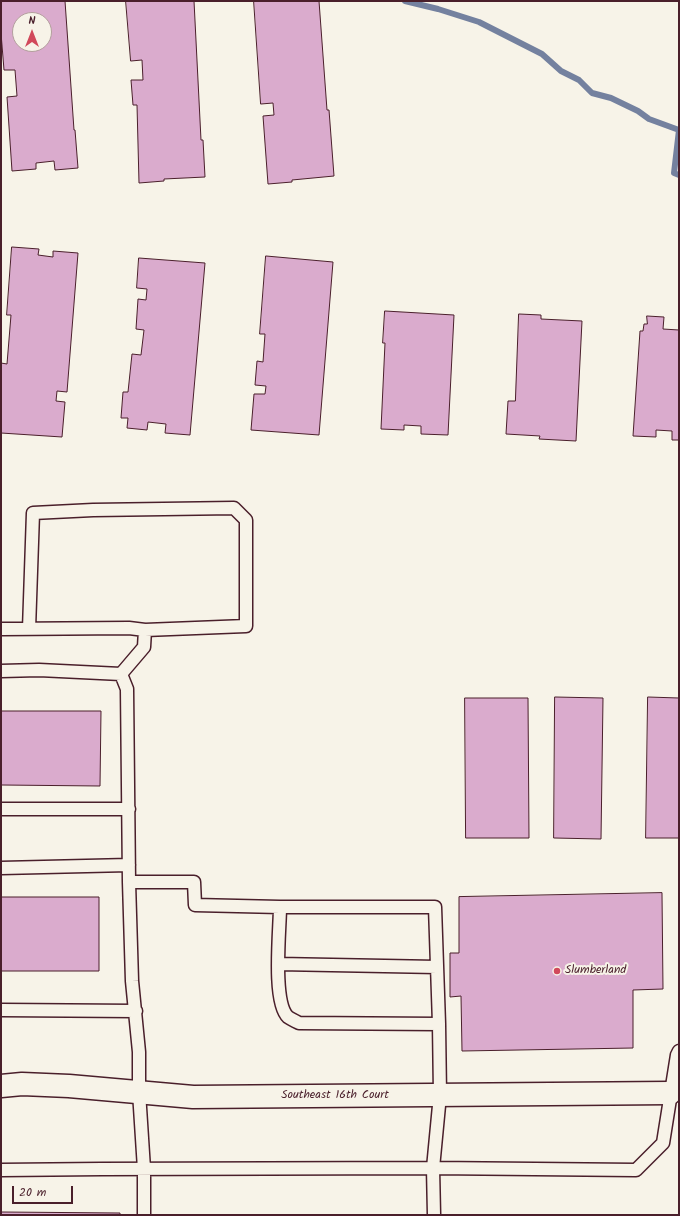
<!DOCTYPE html>
<html>
<head>
<meta charset="utf-8">
<style>
	body { margin:0 }
	#map { position:relative; width:680px; height:1216px; overflow:hidden; background:#f7f3e8; font-family:Kalam,sans-serif }
	canvas { display:block }
	.frame { position:absolute; inset:0; border:2px solid #4a1f2b; pointer-events:none }
	.north { position:absolute; left:12px; top:12px; width:40px; height:40px; box-sizing:border-box; background:#f7f3e8; border:1px solid #b29e9c; border-radius:50%; rotate:0deg; font-size:11px; font-weight:700; line-height:16px; text-align:center; color:#4a1f2b }
	.north::after { content:''; display:block; margin:auto; width:14px; height:18px; background:#d1495b; clip-path:polygon(50% 0,100% 100%,50% 72%,0 100%) }
	.scale { position:absolute; left:12px; top:1186px; width:61px; height:18px; box-sizing:border-box; border:2px solid #4a1f2b; border-top:0; padding-left:5px; font-size:12px; line-height:14px; white-space:nowrap; color:#4a1f2b; -webkit-text-stroke:3px #f7f3e8; paint-order:stroke }
</style>
</head>
<body>
<div id="map">
<canvas width="680" height="1216"></canvas>
<div class="frame"></div>
<div class="north">N</div>
<div class="scale">20 m</div>
</div>
<script>
const ctx = document.querySelector('canvas').getContext('2d');
ctx.lineJoin = 'round';
function strokePath(path, color, width, dash) { ctx.strokeStyle = color; ctx.lineWidth = width; ctx.lineCap = dash ? 'butt' : 'round'; ctx.setLineDash(dash || []); ctx.stroke(path); }
function paint(path, color) { ctx.fillStyle = color; ctx.fill(path, 'evenodd'); }
function label(font, color, halo, rows, align = 'center') {
  ctx.font = font + ' Kalam,sans-serif'; ctx.lineWidth = 4; ctx.setLineDash([]); ctx.textBaseline = 'middle'; ctx.strokeStyle = halo; ctx.fillStyle = color; for (const [text, x, y, turn = 0] of rows) {
    ctx.save(); ctx.translate(x, y); ctx.rotate((+turn || 0) * Math.PI / 180); ctx.textAlign = isNaN(turn) ? turn : align; if (halo) ctx.strokeText(text, 0, 0); ctx.fillText(text, 0, 0); ctx.restore();
  }
}
const stream = new Path2D(`
	M405 1 438 9 479 22 542 54 561 71 579 80 592 93 611 98 638 111 649 119 679 130 674 173 679 175`);
const building = new Path2D(`
	M1 1H65L74 130H75L78 168 55 170 54 161 36 163V169L12 171 7 97 17 96 15 70H4L1 33ZM20 20H44V44H20Z
	M126 1H194L201 140H203L205 177 164 179V181L139 183 137 105H133L131 80H143L142 60 131 61Z
	M254 1H319L327 110H329L334 176 292 180V182L268 184 263 116 274 115 273 103 261 104Z
	M12 247 39 249 38 255 53 257V251L78 253 67 392 57 391 56 401 65 402 62 437 1 433V363L7 364 11 315H7Z
	M266 256 333 262 319 435 251 430 254 394H265L266 386 255 385 257 361 263 362 265 334H260Z
	M139 258 205 263 190 435 165 433 166 424 148 422 147 430 127 428 128 418H121L123 392H128L132 354 141 355 144 330 136 329 138 299 146 300 147 289 137 288Z
	M385 311 454 315 448 435 421 434V426L404 425V430L381 429 385 343H383Z
	M519 314 541 315V319L582 321 576 441 539 439 540 436 506 434 508 401H515Z
	M647 316 664 317 663 329 679 330V440H672V431L656 430V437L633 436 640 331H643L644 324H647Z
	M555 697 603 698 601 839 554 838Z
	M648 697 679 698V838H646Z
	M465 698H528L529 838H466Z
	M1 711H101L100 786 1 785Z
	M662 893 663 989 633 990V1048L462 1051 461 996 450 997V953H459V897Z
	M1 897H99V971H1Z
	M1 1212 120 1213V1215H1Z`);
const service = new Path2D(`
	M1 629 129 628 145 630 144 647 121 674
	M29 629 33 513 93 510 234 508 246 520V626L145 630
	M1 671 39 670 121 674 127 689 129 882 132 981 139 1052V1092L144 1169V1215
	M1 809H129
	M1 868 129 865
	M280 907H435L439 1024
	M279 964 437 967
	M1 1010 136 1011
	M1 1170 102 1169 433 1168 440 1095 439 1024 299 1023C295 1021 291 1019 288 1017 272 1002 280 929 280 907L195 905 194 882H129
	M434 1215 433 1168 636 1170 663 1143 677 1055 679 1051`);
const minor = new Path2D(`
	M1 1086 22 1084 69 1086 193 1097 670 1093`);
const markers = [
	[557,971,4,"#d1495b"]
];
const poiNames = [
	["Slumberland",565,971]
];
const streetNames = [
	["Southeast 16th Court",335,1096]
];
strokePath(stream, '#74819f', 6);
paint(building, '#daabcd');
strokePath(building, '#4a1f2b', 1);
strokePath(service, '#4a1f2b', 15);
strokePath(minor, '#4a1f2b', 25);
strokePath(service, '#f7f3e8', 12);
strokePath(minor, '#f7f3e8', 22);
for (const [x, y, r, color] of markers) { const dot = new Path2D(); dot.arc(x, y, r, 0, 2 * Math.PI); ctx.fillStyle = color; ctx.fill(dot); strokePath(dot, '#f7f3e8', 1.5); }
label('12px', '#4a1f2b', '#f7f3e8', poiNames, 'left');
label('12px', '#4a1f2b', '#f7f3e8', streetNames);
</script>
</body>
</html>
